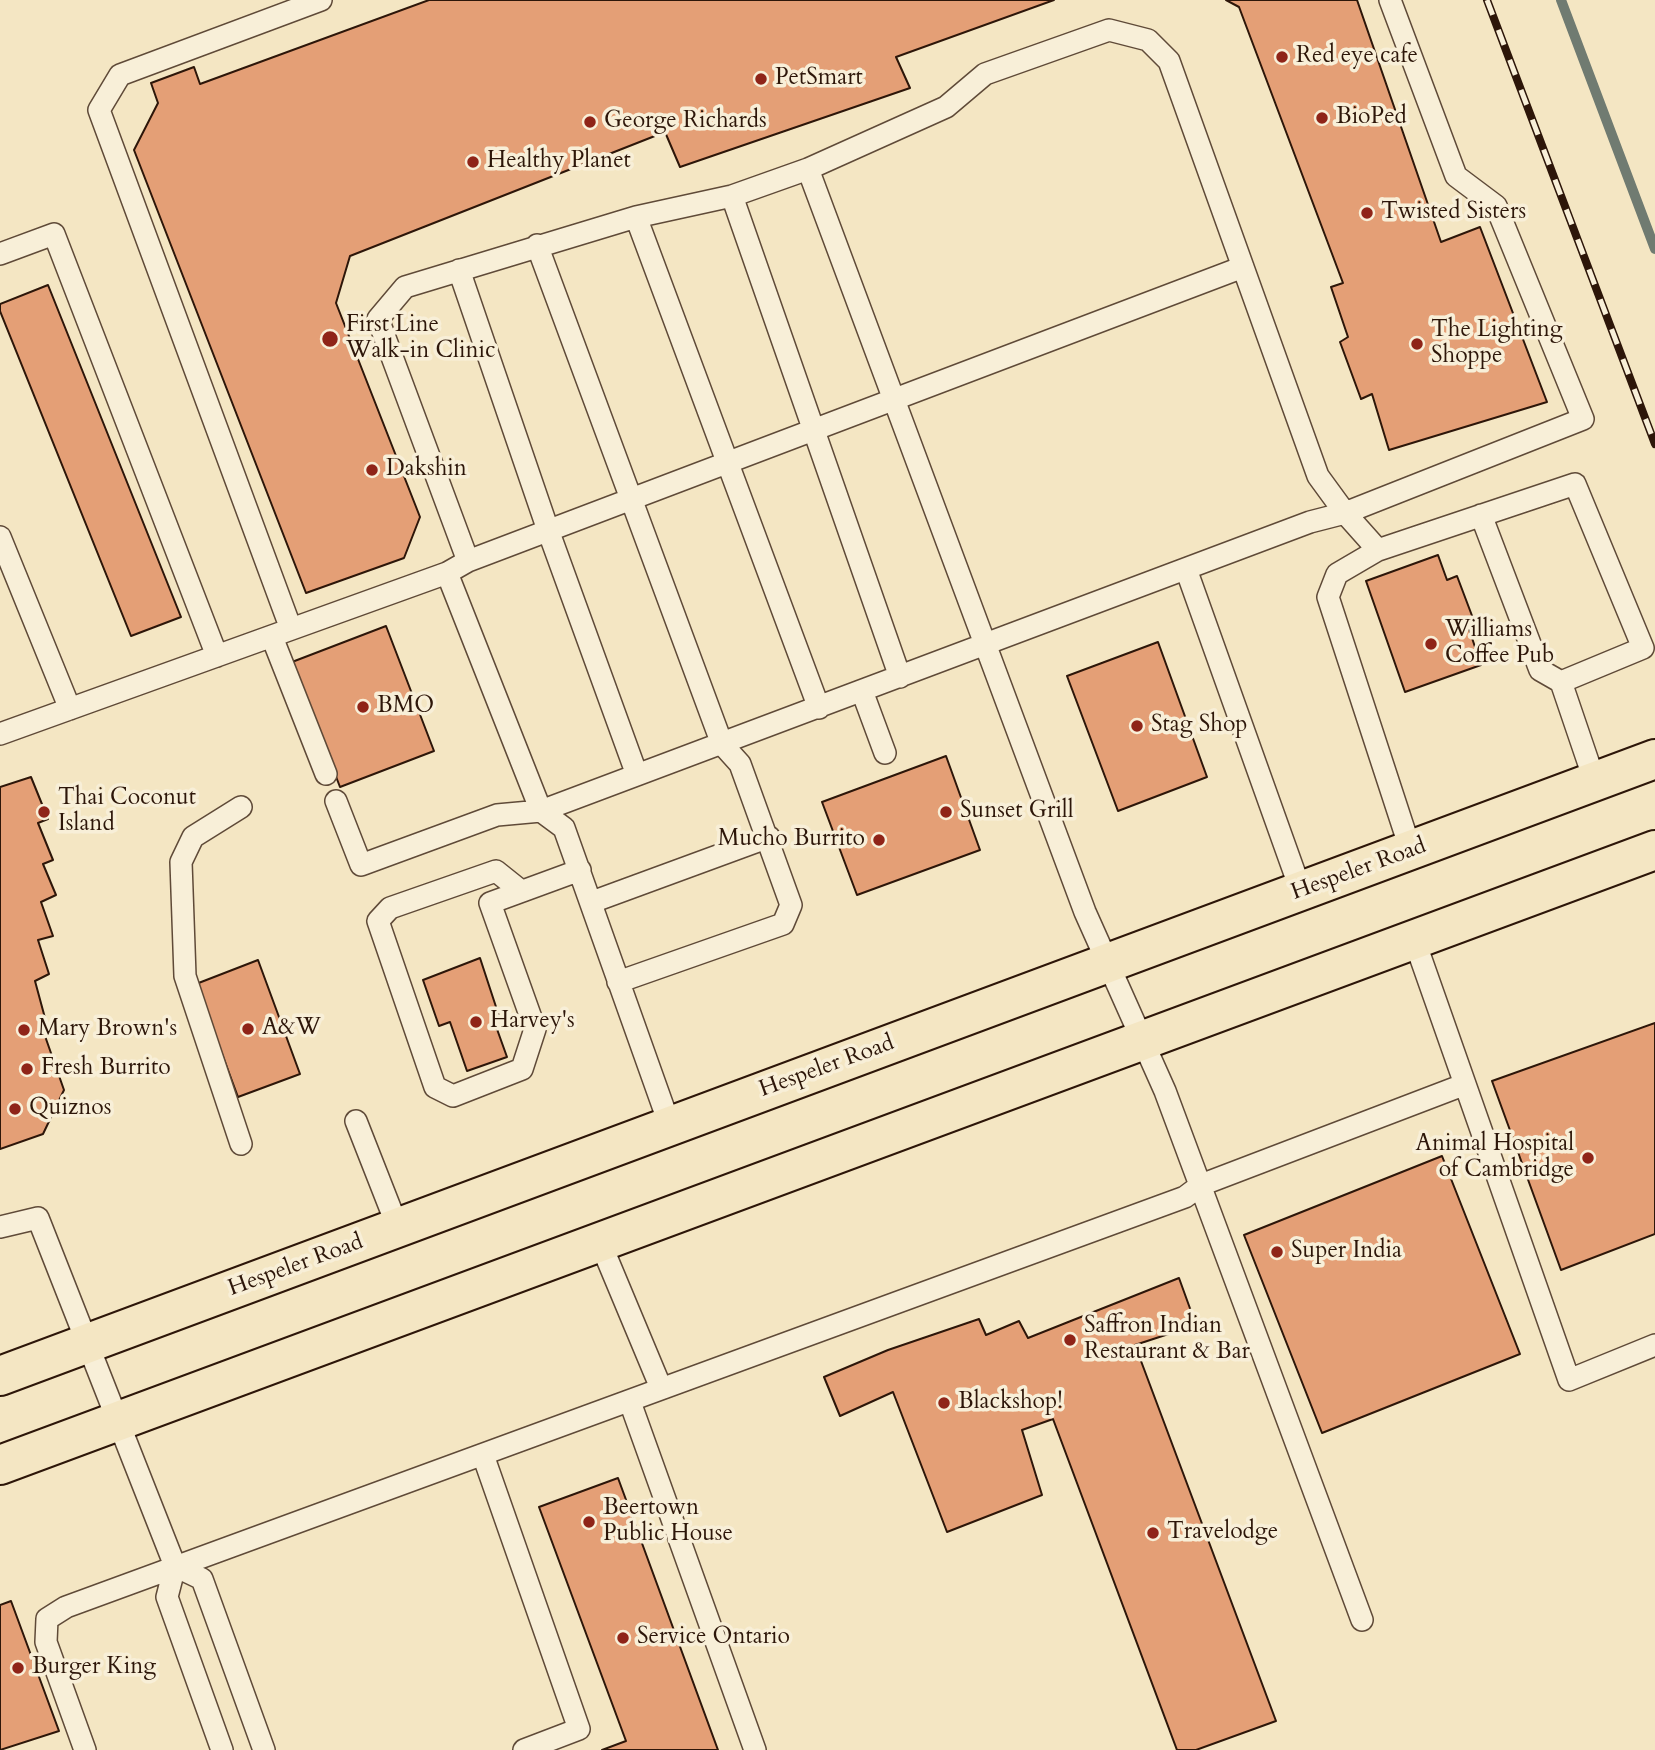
<!DOCTYPE html>
<html>
<head>
<meta charset="utf-8">
<style>
	body { margin:0 }
	canvas { display:block; background:#f4e6c3 }
</style>
</head>
<body>
<canvas width="1655" height="1750"></canvas>
<script>
const ctx = document.querySelector('canvas').getContext('2d');
ctx.lineJoin = 'round';
function strokePath(path, color, width, dash) { ctx.strokeStyle = color; ctx.lineWidth = width; ctx.lineCap = dash ? 'butt' : 'round'; ctx.setLineDash(dash || []); ctx.stroke(path); }
function paint(path, color) { ctx.fillStyle = color; ctx.fill(path, 'evenodd'); }
function label(font, color, halo, rows, align = 'center') {
  ctx.font = font + ' Cardo,serif'; ctx.lineWidth = 7; ctx.setLineDash([]); ctx.textBaseline = 'middle'; ctx.strokeStyle = halo; ctx.fillStyle = color; for (const [text, x, y, turn = 0] of rows) {
    ctx.save(); ctx.translate(x, y); ctx.rotate((+turn || 0) * Math.PI / 180); ctx.textAlign = isNaN(turn) ? turn : align; if (halo) ctx.strokeText(text, 0, 0); ctx.fillText(text, 0, 0); ctx.restore();
  }
}
const stream = new Path2D(`
	M1561 0 1655 249`);
const building = new Path2D(`
	M429 0H1054L896 57 910 88 680 167 665 132 350 256 336 303 420 517 404 558 306 593 134 150 158 103 151 83 194 67 200 84Z
	M1226 0H1357L1441 242 1480 227 1547 402 1389 450 1372 394 1361 399 1340 342 1348 337 1331 287 1343 283 1239 7Z
	M48 285 181 617 131 636 0 311V304Z
	M1438 555 1447 580 1457 576 1474 621 1467 623 1481 665 1405 692 1366 581Z
	M386 626 434 751 340 787 292 662Z
	M1158 642 1207 777 1118 811 1067 676Z
	M946 756 980 850 857 895 822 802Z
	M31 777 48 819 38 823 53 860 43 864 56 895 41 902 53 936 38 940 49 974 35 981 45 1018 39 1019 64 1090 43 1134 0 1149V787Z
	M480 958 499 1016 493 1018 507 1057 467 1071 450 1022 439 1026 423 980Z
	M258 960 300 1074 238 1097 196 984Z
	M1655 1023V1234L1561 1270 1492 1081Z
	M1442 1156 1520 1354 1322 1433 1244 1235Z
	M1179 1278 1196 1325 1135 1345 1276 1721 1196 1750H1177L1053 1419 1022 1430 1042 1495 947 1532 893 1392 840 1416 824 1377 888 1350 979 1319 986 1335 1019 1321 1028 1338Z
	M618 1478 718 1750H602L626 1741 539 1507Z
	M11 1601 59 1731 0 1750V1605Z`);
const service = new Path2D(`
	M808 169 1085 912 1165 1091 1362 1620
	M732 196 900 677
	M636 217 819 708
	M537 245 722 744 740 764 791 905 783 924 618 982
	M0 254 54 234 217 656
	M459 270 548 530 637 775
	M1481 515 1540 670 1561 682 1595 782
	M0 537 70 709
	M468 561 1243 267
	M1186 569 1301 891
	M447 573 468 561 378 319 405 287 636 217 732 196 808 169 946 107 985 74 1109 30 1148 40 1169 61 1318 476 1345 513 1378 550
	M291 629 99 110 120 75 321 0
	M272 637 326 774
	M862 691 885 753
	M0 734 447 573 541 811 564 828 670 1126
	M336 801 361 865 497 815 541 811 1310 522 1345 513 1583 419 1496 206 1456 176 1390 0
	M1411 851 1328 597 1337 574 1378 550 1575 484 1643 648 1561 682
	M521 891 496 871 390 908 378 921 435 1087 453 1096 522 1069 535 1029 490 903 580 870
	M592 902 769 837
	M1414 939 1569 1380 1655 1345
	M356 1121 398 1228
	M241 1144 185 976 181 862 193 837 241 807
	M0 1227 38 1218 175 1566 167 1597 222 1750
	M600 1242 661 1388
	M630 1402 755 1750
	M483 1455 579 1729 524 1750
	M175 1566 202 1579 264 1750
	M85 1750 46 1642 47 1619 66 1607 1185 1197 1201 1185 1463 1085`);
const primary = new Path2D(`
	M0 1376 1655 759
	M0 1465 1655 850`);
const rail = new Path2D(`
	M1487 0 1655 444`);
const markers = [
	[1282,57,7,"#8f2418"],
	[761,79,7,"#8f2418"],
	[1322,118,7,"#8f2418"],
	[590,122,7,"#8f2418"],
	[473,162,7,"#8f2418"],
	[1367,213,7,"#8f2418"],
	[330,339,9,"#8f2418"],
	[1417,344,7,"#8f2418"],
	[372,470,7,"#8f2418"],
	[1431,644,7,"#8f2418"],
	[363,707,7,"#8f2418"],
	[1137,726,7,"#8f2418"],
	[44,812,7,"#8f2418"],
	[946,812,7,"#8f2418"],
	[879,840,7,"#8f2418"],
	[476,1022,7,"#8f2418"],
	[248,1029,7,"#8f2418"],
	[24,1030,7,"#8f2418"],
	[27,1069,7,"#8f2418"],
	[15,1109,7,"#8f2418"],
	[1588,1158,7,"#8f2418"],
	[1277,1252,7,"#8f2418"],
	[1070,1340,7,"#8f2418"],
	[944,1403,7,"#8f2418"],
	[589,1522,7,"#8f2418"],
	[1153,1533,7,"#8f2418"],
	[623,1638,7,"#8f2418"],
	[18,1668,7,"#8f2418"]
];
const poiNames = [
	["Red eye cafe",1296,57],
	["PetSmart",775,79],
	["BioPed",1336,118],
	["George Richards",604,122],
	["Healthy Planet",487,162],
	["Twisted Sisters",1381,213],
	["First Line",346,326],
	["Walk-in Clinic",346,352],
	["The Lighting",1431,331],
	["Shoppe",1431,357],
	["Dakshin",386,470],
	["Williams",1445,631],
	["Coffee Pub",1445,657],
	["BMO",377,707],
	["Stag Shop",1151,726],
	["Thai Coconut",58,799],
	["Island",58,825],
	["Sunset Grill",960,812],
	["Mucho Burrito",865,840,"right"],
	["Harvey's",490,1022],
	["A&W",262,1029],
	["Mary Brown's",38,1030],
	["Fresh Burrito",41,1069],
	["Quiznos",29,1109],
	["Animal Hospital",1574,1145,"right"],
	["of Cambridge",1574,1171,"right"],
	["Super India",1291,1252],
	["Saffron Indian",1084,1327],
	["Restaurant & Bar",1084,1353],
	["Blackshop!",958,1403],
	["Beertown",603,1509],
	["Public House",603,1535],
	["Travelodge",1167,1533],
	["Service Ontario",637,1638],
	["Burger King",32,1668]
];
const streetNames = [
	["Hespeler Road",1359,870,-20],
	["Hespeler Road",827,1067,-20],
	["Hespeler Road",296,1266,-20]
];
strokePath(stream, '#707b71', 10);
paint(building, '#e49f76');
strokePath(building, '#2d1609', 2);
strokePath(service, '#5f4a38', 24);
strokePath(primary, '#2d1609', 42);
strokePath(service, '#f8efd8', 21);
strokePath(primary, '#f4e6c3', 38);
strokePath(rail, '#2d1609', 8);
strokePath(rail, '#f8efd8', 5, [16]);
for (const [x, y, r, color] of markers) { const dot = new Path2D(); dot.arc(x, y, r, 0, 2 * Math.PI); ctx.fillStyle = color; ctx.fill(dot); strokePath(dot, '#f8efd8', 2.5); }
label('23px', '#2d1609', '#f8efd8', poiNames, 'left');
label('23px', '#2d1609', '#f8efd8', streetNames);
</script>
</body>
</html>
